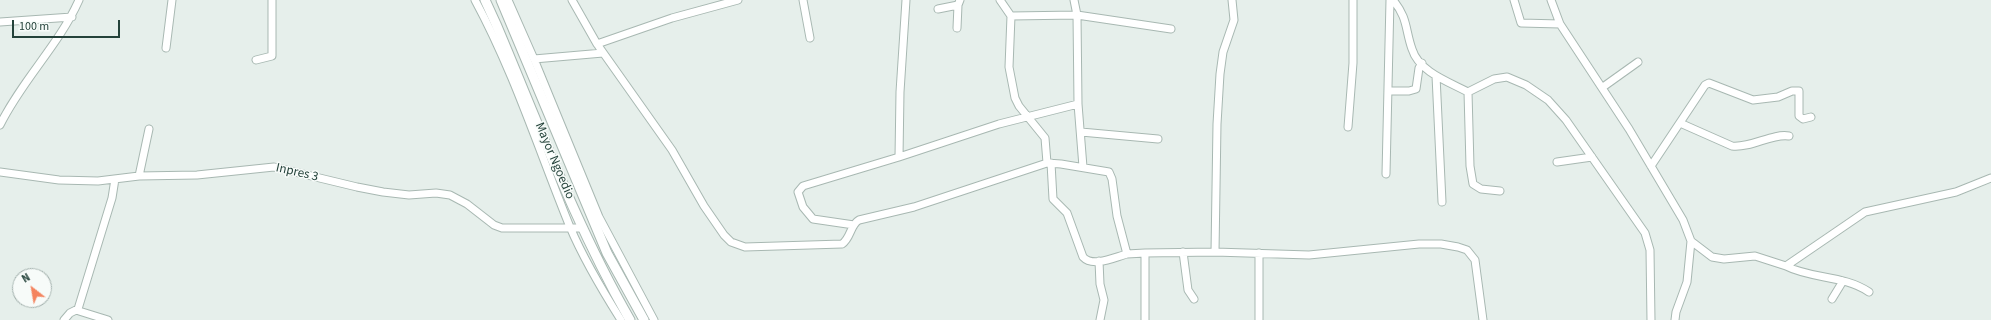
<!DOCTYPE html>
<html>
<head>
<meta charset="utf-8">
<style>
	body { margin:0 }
	#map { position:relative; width:1991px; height:320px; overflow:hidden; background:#e6efeb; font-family:"Source Sans 3",sans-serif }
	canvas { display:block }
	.north { position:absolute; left:12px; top:268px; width:40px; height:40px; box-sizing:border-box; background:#f7fbf9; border:1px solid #a3b1ad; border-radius:50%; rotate:329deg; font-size:11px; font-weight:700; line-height:16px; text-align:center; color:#24423a }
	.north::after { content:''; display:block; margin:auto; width:14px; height:18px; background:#f4845f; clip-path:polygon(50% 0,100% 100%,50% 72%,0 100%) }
	.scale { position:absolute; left:12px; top:20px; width:108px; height:18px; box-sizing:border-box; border:2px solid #24423a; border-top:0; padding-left:5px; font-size:12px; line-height:14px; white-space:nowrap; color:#24423a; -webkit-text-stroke:3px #f7fbf9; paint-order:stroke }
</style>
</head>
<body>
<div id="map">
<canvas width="1991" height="320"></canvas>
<div class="north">N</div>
<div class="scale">100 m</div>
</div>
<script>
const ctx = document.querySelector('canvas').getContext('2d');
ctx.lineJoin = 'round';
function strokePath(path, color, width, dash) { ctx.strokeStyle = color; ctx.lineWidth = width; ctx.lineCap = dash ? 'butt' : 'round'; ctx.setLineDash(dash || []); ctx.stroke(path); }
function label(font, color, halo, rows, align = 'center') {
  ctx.font = font + ' "Source Sans 3",sans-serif'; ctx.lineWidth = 3; ctx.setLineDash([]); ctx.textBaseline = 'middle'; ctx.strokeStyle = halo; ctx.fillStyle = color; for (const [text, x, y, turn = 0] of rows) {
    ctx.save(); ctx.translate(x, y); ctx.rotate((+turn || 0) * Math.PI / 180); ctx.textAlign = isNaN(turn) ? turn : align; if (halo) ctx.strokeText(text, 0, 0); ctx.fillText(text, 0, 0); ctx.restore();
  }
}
const minor = new Path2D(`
	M475 0C514 72 539 151 570 227 584 260 602 290 621 320
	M508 0 534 59 603 53
	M572 0 597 44 672 150 704 206 724 235 731 242 745 247 842 244C851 238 850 225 859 220L914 207 1047 163 1061 164 1109 172 1112 179 1117 216 1127 254 1145 253
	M803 0 810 38
	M1000 0 1011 16 1009 67 1015 98 1019 106 1045 138 1047 163
	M1074 0 1077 15 1078 104
	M1393 0C1408 18 1405 29 1412 49 1419 72 1449 82 1468 92L1494 79 1507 77 1526 85 1548 100 1566 120 1645 233 1650 250 1651 320
	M1514 0 1521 23 1560 24
	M1551 0 1560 24 1629 129 1683 220 1691 241 1687 282 1676 312 1675 320
	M938 9 958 5 960 0
	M1011 16 1077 15 1171 29
	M0 22 72 17
	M957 28 958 5
	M597 44 672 18 738 0
	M166 48 172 0
	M534 59 599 217 654 320
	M256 60 272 56V0
	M1436 76 1442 202
	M1603 87 1638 62
	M1388 91H1409L1416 89 1419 68 1422 63
	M1468 92 1470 166 1473 184 1481 189 1500 191
	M1680 123 1732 146C1752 148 1772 133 1789 136
	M0 125C22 80 59 45 79 0
	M1348 127 1353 63V0
	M1081 132 1158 139
	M899 157 999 124 1078 104 1083 167
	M1557 162 1592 157
	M1051 163 1053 199 1067 213 1083 257C1093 268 1115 257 1127 254
	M1651 166 1705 85 1709 83 1753 100 1778 97 1792 91H1799V116L1803 119 1811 117
	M0 172 59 180 98 181 139 176 197 175 274 167 357 187 383 192 409 195 436 193 450 195 467 204 494 225 502 228H582
	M1386 174 1390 0
	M139 176 149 129
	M854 225 813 219 803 207 798 192 803 186 899 157 900 92 906 0
	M1691 241 1712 257 1724 259 1755 256 1786 266 1865 212 1956 192 1991 178
	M1183 252 1188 290 1194 299
	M1215 252 1217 124 1220 74 1223 52 1234 20 1232 0
	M1099 261 1100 284 1104 300 1100 320
	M1786 266C1811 279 1844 275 1869 292
	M1832 299 1843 281
	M64 320 70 313 78 309
	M108 320 79 311 78 309 112 198 115 179
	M1145 320V253L1215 252 1309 255 1419 244H1441L1458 247 1467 250 1475 260 1483 320
	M1259 320V253`);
const tertiary = new Path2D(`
	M485 0 496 24C538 123 576 226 630 320
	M501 0 607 253 644 320`);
const streetNames = [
	["Mayor Ngoedio",554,161,67],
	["Inpres 3",297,173,13]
];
strokePath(minor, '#a8b8b2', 9);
strokePath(tertiary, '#a8b8b2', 11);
strokePath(minor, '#fff', 7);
strokePath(tertiary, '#fff', 9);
label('13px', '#24423a', '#f7fbf9', streetNames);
</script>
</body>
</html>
